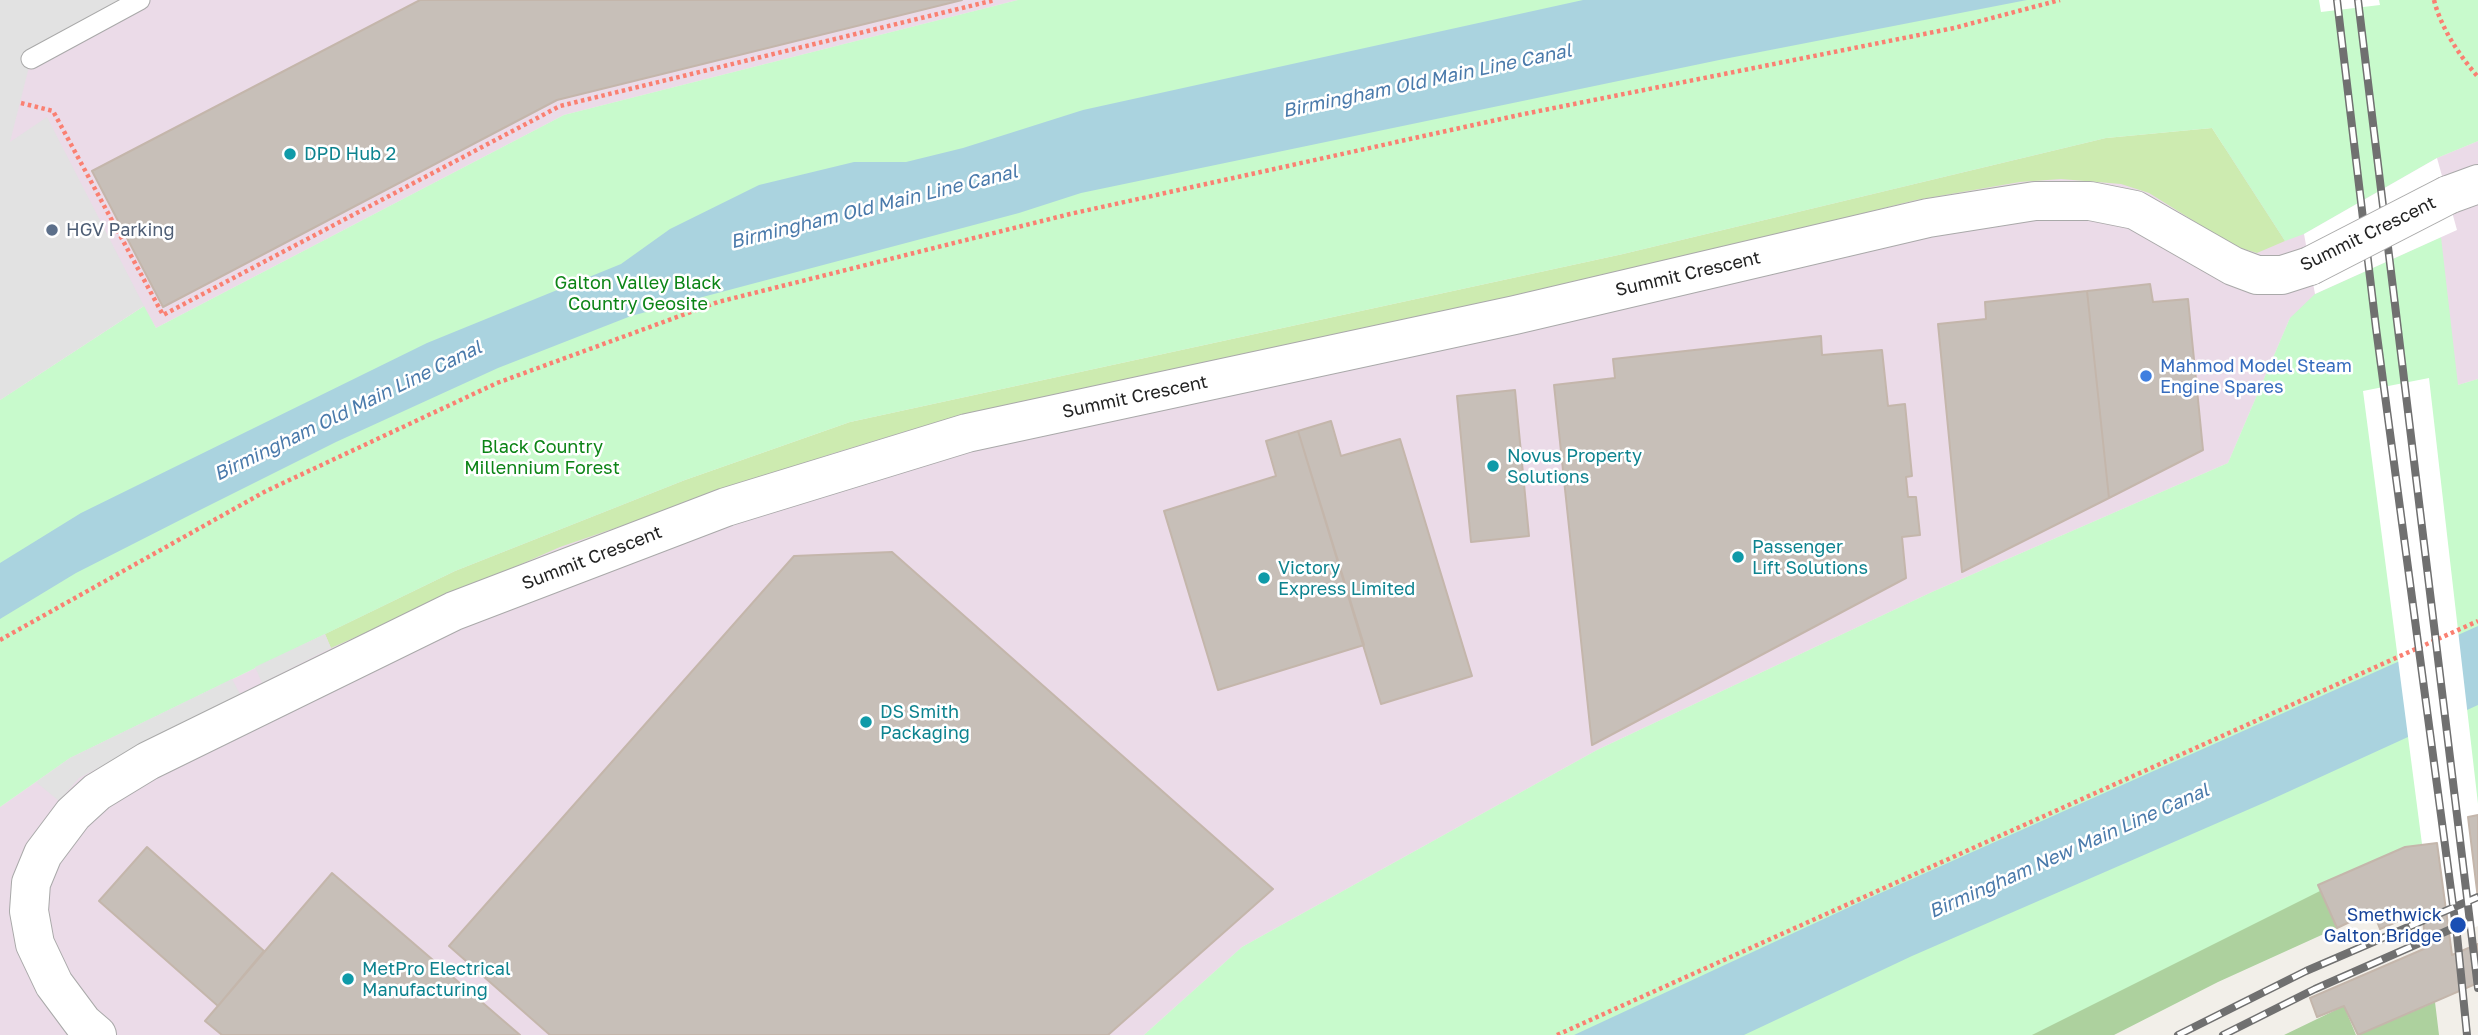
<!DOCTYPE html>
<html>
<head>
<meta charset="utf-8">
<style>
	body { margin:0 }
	canvas { display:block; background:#f2efe9 }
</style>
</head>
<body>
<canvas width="2478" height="1035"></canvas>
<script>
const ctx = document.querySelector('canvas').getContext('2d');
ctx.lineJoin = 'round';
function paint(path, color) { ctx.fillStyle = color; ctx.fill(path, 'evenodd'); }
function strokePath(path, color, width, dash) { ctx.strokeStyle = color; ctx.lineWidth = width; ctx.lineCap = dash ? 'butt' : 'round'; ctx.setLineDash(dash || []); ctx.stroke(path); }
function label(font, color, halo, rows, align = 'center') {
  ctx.font = font + ' "Golos Text",sans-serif'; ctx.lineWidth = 5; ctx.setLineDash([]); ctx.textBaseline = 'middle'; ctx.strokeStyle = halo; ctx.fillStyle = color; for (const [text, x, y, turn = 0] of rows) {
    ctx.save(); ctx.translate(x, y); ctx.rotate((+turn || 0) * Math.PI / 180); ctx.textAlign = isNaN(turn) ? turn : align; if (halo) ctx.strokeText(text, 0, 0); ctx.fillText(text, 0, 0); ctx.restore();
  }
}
const industrial = new Path2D(`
	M0 0H1018L564 115 156 328 143 306 0 400Z
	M2106 138 2437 158 2478 141V379L2458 385 2290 318 2228 463 1932 592 1597 750 1242 947 1144 1035H0V807L70 758 455 571 685 480Z`);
const grass = new Path2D(`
	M2212 128 2285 241 2257 253 2234 246 2149 193 2121 184 2061 179 2020 182 1916 200 1592 281 914 429 831 454 560 547 331 648 325 634 455 571 685 480 850 422 1623 254 2106 138Z`);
const forest = new Path2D(`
	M2478 711 2422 845 2405 847 2318 885 2337 928 2218 982 2114 1035H1901Z
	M2435 1002 2439 1035H2358Z
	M2344 1006 2356 1035H2284Z`);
const park = new Path2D(`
	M1018 0H2478V141L2437 158 2304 234 2285 241 2212 128 2106 138 1623 254 850 422 685 480 455 571 70 758 0 807V400L144 306 156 328 564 115Z
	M2441 237 2458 385 2478 379V804L2422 845 2405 847 2319 885 2320 891 2032 1035H1144L1242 947 1597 750 1932 592 2228 463 2290 318 2315 294Z`);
const parking = new Path2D(`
	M0 0H140L31 59 10 142 47 117 144 306 0 400Z
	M325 634 331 648 262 683 255 667Z
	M232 679 240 694 79 778 59 801 36 782 70 758Z`);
const water = new Path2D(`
	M1583 0H2027L1724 59 1081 193 1019 213 631 316 498 368 336 442 192 514 76 573 0 619V563L81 513 427 343 621 264 670 229 759 185 854 162H906L963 148 1083 110Z
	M2478 626V705L2268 801 1912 956 1744 1035H1574L1856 904Z`);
const pier = new Path2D(`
	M2319 0H2379L2380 5 2321 12Z
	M2437 158 2457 230 2315 294 2304 234Z
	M2429 378 2478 804V926L2426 948 2415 846 2422 844 2363 391Z`);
const building = new Path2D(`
	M962 0 557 100 163 307 92 171 420 0Z
	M2150 284 2153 302 2188 299 2203 450 2109 498 2087 291Z
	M2087 291 2109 498 1962 572 1938 324 1986 319 1985 302Z
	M1821 336 1822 355 1882 350 1888 406 1905 404 1912 476 1906 477 1908 497H1916L1920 535 1902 537 1906 578 1592 745 1554 385 1615 378 1613 359Z
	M1515 390 1529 536 1471 542 1457 396Z
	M1331 421 1341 456 1400 439 1472 676 1381 704 1298 431Z
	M1298 431 1364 645 1218 690 1164 511 1276 476 1266 441Z
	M892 552 1273 889 1108 1035H550L449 946 794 556Z
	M2478 815V899L2468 817Z
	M2437 843 2452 955 2478 944V983L2358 1035 2344 1006 2317 1017 2310 998 2426 948 2422 911 2380 929 2373 911 2337 928 2318 885 2405 847Z
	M147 847 264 951 218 1006 99 901Z
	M332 873 520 1035H222L205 1021Z`);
const path = new Path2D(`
	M2434 0C2441 28 2459 55 2478 77
	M21 103 53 111 163 315 560 106 995 0
	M0 640 266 491 497 383 718 302 1070 214 1519 115 1954 28 2060 0
	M1557 1035 2478 621`);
const lane = new Path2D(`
	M31 59 140 0`);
const street = new Path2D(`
	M2448 195 2478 184
	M97 1035 83 1023 54 984 35 944 29 911 31 883 43 854 73 814 97 792 148 761 454 611 726 507 967 433 1515 315 1928 218 2035 201H2090L2135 210 2233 266 2257 275H2282L2310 266`);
const rail = new Path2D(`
	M2337 0 2376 328 2457 935 2467 1035
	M2358 0 2478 988
	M2178 1035 2306 971 2478 897
	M2223 1035 2315 989 2465 923`);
const streetBridge = new Path2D(`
	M2310 266 2448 195`);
const markers = [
	[290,154,7,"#0f9aa8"],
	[52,230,7,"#5c6f8a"],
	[2146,376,7,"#3f7fe0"],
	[1493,466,7,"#0f9aa8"],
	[1738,557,7,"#0f9aa8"],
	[1264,578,7,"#0f9aa8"],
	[866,722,7,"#0f9aa8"],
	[2458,925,9,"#1a4fb4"],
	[348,979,7,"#0f9aa8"]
];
const cultureNames = [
	["DPD Hub 2",304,154],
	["Novus Property",1507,456],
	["Solutions",1507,477],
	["Passenger",1752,547],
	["Lift Solutions",1752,568],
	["Victory",1278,568],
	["Express Limited",1278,589],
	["DS Smith",880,712],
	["Packaging",880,733],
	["MetPro Electrical",362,969],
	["Manufacturing",362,990]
];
const serviceNames = [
	["HGV Parking",66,230]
];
const streetNames = [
	["Summit Crescent",2368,234,-26],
	["Summit Crescent",1688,274,-13],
	["Summit Crescent",1135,397,-12],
	["Summit Crescent",592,558,-21]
];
const parkNames = [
	["Galton Valley Black",638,283],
	["Country Geosite",638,304],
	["Black Country",542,447],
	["Millennium Forest",542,468]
];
const shopNames = [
	["Mahmod Model Steam",2160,366],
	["Engine Spares",2160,387]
];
const transitNames = [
	["Smethwick",2442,915],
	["Galton Bridge",2442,936]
];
const waterNames = [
	["Birmingham Old Main Line Canal",1427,81,-12],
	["Birmingham Old Main Line Canal",874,207,-14],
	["Birmingham Old Main Line Canal",348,411,-26],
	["Birmingham New Main Line Canal",2069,851,-24]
];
paint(industrial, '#ebdbe8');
paint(grass, '#cdebb0');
paint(forest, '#add19e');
paint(park, '#c8facc');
paint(parking, '#e2e2e2');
paint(water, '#aad3df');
paint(pier, '#fff');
paint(building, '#c7bfb8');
strokePath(building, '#c4b6ab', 2);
strokePath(lane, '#a9a9a9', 21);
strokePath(street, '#a9a9a9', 40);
strokePath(path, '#fa8072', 4.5, [3.5, 3.5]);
strokePath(lane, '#fff', 19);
strokePath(street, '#fff', 38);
strokePath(rail, '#707070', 8);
strokePath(rail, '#fff', 5, [16]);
strokePath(streetBridge, '#a9a9a9', 40, []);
strokePath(streetBridge, '#fff', 38);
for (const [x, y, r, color] of markers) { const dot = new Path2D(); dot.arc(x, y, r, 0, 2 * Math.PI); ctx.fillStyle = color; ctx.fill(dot); strokePath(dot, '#fff', 2.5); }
label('18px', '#0d838f', '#fff', cultureNames, 'left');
label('18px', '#4e5e75', '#fff', serviceNames, 'left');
label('18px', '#222', '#fff', streetNames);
label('18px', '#0c8416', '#fff', parkNames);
label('18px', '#366cbe', '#fff', shopNames, 'left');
label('18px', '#164399', '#fff', transitNames, 'right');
label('italic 19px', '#4a7aab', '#fff', waterNames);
</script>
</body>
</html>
